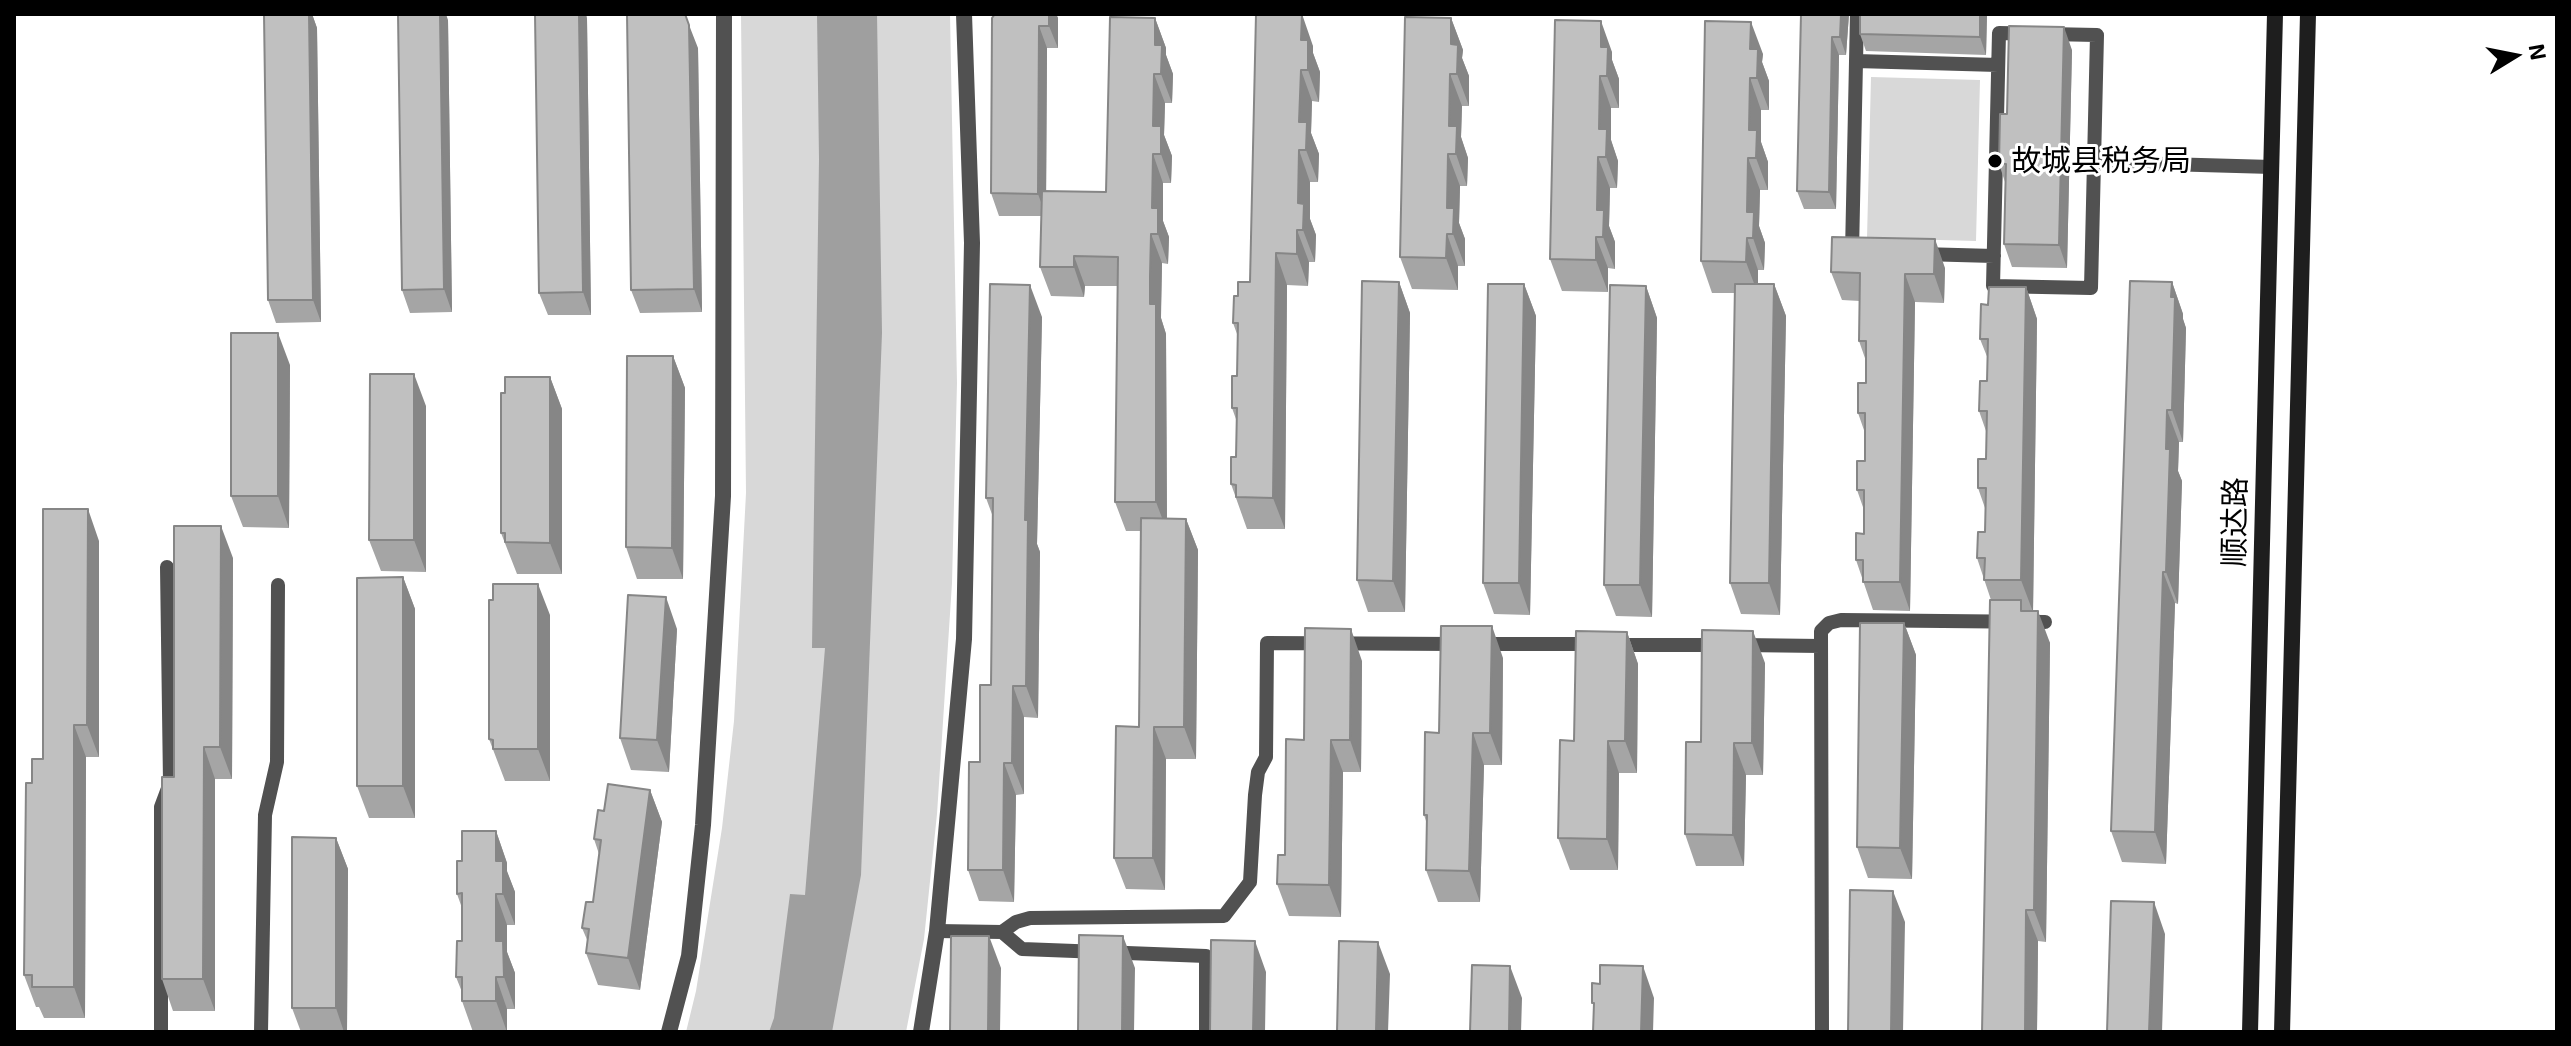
<!DOCTYPE html>
<html>
<head>
<meta charset="utf-8">
<style>
	body { margin:0 }
	#map { position:relative; width:2571px; height:1046px; overflow:hidden; background:#fff; font-family:"Exo 2",sans-serif }
	canvas { display:block }
	.frame { position:absolute; inset:0; border:16px solid #000; pointer-events:none }
	.north { position:absolute; left:2475px; top:16px; width:80px; height:80px; -webkit-text-stroke:6px #fff; paint-order:stroke; rotate:80deg; font-size:22px; font-weight:700; line-height:32px; text-align:center; color:#000 }
	.north::after { content:''; display:block; margin:auto; width:28px; height:36px; background:#000; clip-path:polygon(50% 0,100% 100%,50% 72%,0 100%) }
</style>
</head>
<body>
<div id="map">
<canvas width="2571" height="1046"></canvas>
<div class="frame"></div>
<div class="north">N</div>
</div>
<script>
const ctx = document.querySelector('canvas').getContext('2d');
ctx.lineJoin = 'round';
function paint(path, color) { ctx.fillStyle = color; ctx.fill(path, 'evenodd'); }
function strokePath(path, color, width, dash) { ctx.strokeStyle = color; ctx.lineWidth = width; ctx.lineCap = dash ? 'butt' : 'round'; ctx.setLineDash(dash || []); ctx.stroke(path); }
function label(font, color, halo, rows, align = 'center') {
  ctx.font = font + ' "Exo 2","Noto Sans SC",sans-serif'; ctx.lineWidth = 6; ctx.setLineDash([]); ctx.textBaseline = 'middle'; ctx.strokeStyle = halo; ctx.fillStyle = color; for (const [text, x, y, turn = 0] of rows) {
    ctx.save(); ctx.translate(x, y); ctx.rotate((+turn || 0) * Math.PI / 180); ctx.textAlign = isNaN(turn) ? turn : align; if (halo) ctx.strokeText(text, 0, 0); ctx.fillText(text, 0, 0); ctx.restore();
  }
}
const green = new Path2D(`
	M741 14H950L957 383 952 583 937 814 924 939 906 1032H686L696 991 722 828 734 721 746 493Z
	M1871 77 1980 80 1976 241 1867 238Z`);
const water = new Path2D(`
	M817 14H877L882 333 861 875 832 1032H769L774 1018 790 894 805 895 825 648H812L819 159Z`);
const lane = new Path2D(`
	M1999 33 2097 35 2091 288 1993 286Z
	M1856 61 1998 65
	M2094 162 2272 167
	M1852 252 1857 14
	M1921 254 1994 256
	M1482 644H1593
	M1614 645H1721
	M1742 645 1821 646
	M937 931 1002 932 1016 922 1030 918 1224 916 1250 882 1255 795 1258 772 1266 757 1267 643 1457 644
	M1002 932 1022 949 1206 956V1032
	M161 1032V807L170 783 167 567
	M261 1032 265 815 277 762 278 585
	M1822 1032 1821 631 1829 623 1841 620 2045 622`);
const street = new Path2D(`
	M669 1032 689 956 703 825 723 496 724 14
	M921 1032 937 931 964 639 972 243 964 14`);
const secondary = new Path2D(`
	M2250 1032 2275 14
	M2282 1032 2308 14`);
const wall = new Path2D(`
	M264 14H312L317 28 321 322 276 323 268 300Z
	M535 14H586L587 19 591 315H548L539 293Z
	M995 14H1056L1058 18V48H1047L1046 191 1106 192 1155 18 1166 48V55L1173 74 1172 103H1165L1164 135 1172 156 1171 183H1163V221L1169 237 1168 264 1162 263 1161 306V318L1166 334 1167 519H1186L1198 550 1196 759H1166L1165 890 1126 889 1114 858 1139 727 1141 531H1126L1115 502 1118 286H1085L1084 297 1051 296 1040 267 1041 216H999L991 193Z
	M1256 14 1313 46V53L1320 72 1319 102 1312 101 1311 133 1319 154 1318 182H1310V219L1316 235 1315 262H1309L1308 286 1287 285 1285 529H1247L1231 484 1236 457 1237 422 1232 408 1237 376V334L1233 323 1238 296 1250 282Z
	M1801 14H1849L1846 55H1839L1836 209H1804L1797 191Z
	M1987 14 1986 55 1866 51 1860 34Z
	M1451 18 1463 50 1462 58 1469 76V106H1462L1461 137 1468 158 1467 186H1460L1459 223 1465 239V266H1458V290L1412 289 1400 257Z
	M448 20 452 312 410 313 402 290Z
	M1555 20 1612 52V60L1619 79V108H1611V140L1618 161 1617 188H1610L1609 226 1615 242V269L1608 268V292L1562 291 1550 259Z
	M1705 21 1763 54 1762 62 1769 81V110H1761V142L1768 162V190H1760L1759 226 1765 243 1764 270H1758V284H1774L1786 316 1780 615 1741 614 1730 583 1735 293H1712L1701 261Z
	M698 48 702 312 640 313 631 290Z
	M2072 50 2067 268 2012 267 2004 244 2005 182 1999 164 2007 114Z
	M1945 268 1944 303 1915 302 1910 611 1873 610 1856 560 1864 534V510L1857 490 1865 461V433L1858 413 1866 383V361L1859 341 1860 301 1842 300 1831 272Z
	M1399 282 1410 313 1405 612H1368L1357 580Z
	M2172 282 2183 314V319L2186 328 2183 442H2179L2178 471 2182 481 2178 604 2175 603 2166 864 2122 862 2111 831Z
	M1524 284 1536 316 1530 615 1494 614 1483 583Z
	M1646 286 1657 318 1652 617 1616 616 1604 585Z
	M2026 287 2037 319 2033 611 2050 643 2046 942 2038 941 2037 1032H1982L1991 600 1977 558 1985 532V508L1978 488 1986 459V431L1979 411 1987 381 1988 359 1980 339 1988 305Z
	M1042 317 1037 544 1040 552 1038 718 1024 717V794L1016 795 1014 902 979 901 968 870 980 762 991 685 993 517 986 498Z
	M673 356 685 388 683 579H637L626 547Z
	M290 365 289 528 243 527 231 496Z
	M550 377 562 409V574H517L501 533 505 393Z
	M426 406V572L381 571 369 540Z
	M99 541V757H86L85 1018H44L39 1007H36L24 975 32 783 43 759Z
	M233 558 232 779H215V1011H173L162 979 174 777Z
	M403 577 415 609V818H369L357 786Z
	M550 615V781H505L489 739Z
	M1904 623 1916 655 1912 879 1868 878 1857 847Z
	M677 629 669 772 631 770 620 738Z
	M1627 632 1638 664 1637 773H1619L1618 870H1570L1558 838 1574 741Z
	M1503 658 1502 765H1484L1480 902H1438L1426 870 1427 824 1424 815 1439 733Z
	M1362 661 1361 772H1343L1341 917 1289 916 1277 884 1285 855 1304 740Z
	M1765 663 1763 775H1746L1744 866H1696L1685 834 1701 742Z
	M650 790 662 822 640 990 598 985 586 953 588 942 582 928 593 902 599 854 594 839 604 811Z
	M496 831 507 863V872L515 892V925H507V952L515 973V1009H507V1032H473L462 1001V992L456 977 462 941V908L457 894 462 861Z
	M336 838 348 869 347 1032H301L292 1008Z`);
const shadedWall = new Path2D(`
	M309 14H312L317 28 321 322 313 300Z
	M440 14H446L448 20 452 312 444 289Z
	M579 14H586L587 19 591 315 583 292Z
	M1049 14H1056L1058 18V48L1049 26Z
	M1302 14 1313 46V53L1320 72 1319 102 1308 70 1301 40Z
	M1841 14H1849L1846 55 1840 37Z
	M1980 14H1987L1986 55 1980 37Z
	M1155 18 1166 48V55L1173 74 1172 103 1161 74 1155 45Z
	M1451 18 1463 50 1462 58 1469 76V106L1457 74 1451 44Z
	M1601 21 1612 52V60L1619 79V108L1607 76 1601 47Z
	M1751 22 1763 54 1762 62 1769 81V110L1757 78 1750 49Z
	M689 25 698 48 702 312 694 289Z
	M1039 26 1047 48 1046 216 1038 194Z
	M2064 27 2072 50 2067 268 2059 245Z
	M1832 37 1839 55 1836 209 1829 192Z
	M1301 70 1312 101 1311 133 1319 154 1318 182 1306 150 1299 122Z
	M1154 74 1165 103 1164 135 1172 156 1171 183 1161 154 1153 126Z
	M1450 74 1462 106 1461 137 1468 158 1467 186 1456 154 1449 126Z
	M1600 76 1611 108V140L1618 161 1617 188 1606 157 1599 129Z
	M1750 78 1761 110V142L1768 162V190L1756 158 1749 130Z
	M1299 150 1310 182V219L1316 235 1315 262 1303 230 1298 203Z
	M1153 154 1163 183V221L1169 237 1168 264 1158 234 1152 208Z
	M1448 154 1460 186 1459 223 1465 239V266L1453 234 1447 208Z
	M1598 157 1610 188 1609 226 1615 242V269L1603 237 1597 210Z
	M1748 158 1760 190 1759 226 1765 243 1764 270 1753 238 1747 212Z
	M1297 230 1309 262 1308 286 1297 254Z
	M1151 234 1162 263 1161 318 1166 334 1167 531 1156 502 1150 304Z
	M1447 234 1458 266V290L1446 258Z
	M1596 237 1608 268V292L1596 260Z
	M1747 238 1758 270V294L1746 262Z
	M1935 239 1945 268 1944 303 1934 274Z
	M1276 253 1287 285 1285 529 1273 498Z
	M1074 256 1085 286 1084 297 1074 267Z
	M1905 274 1915 302 1910 611 1900 582Z
	M1399 282 1410 313 1405 612 1393 581Z
	M2172 282 2183 314V319L2186 328 2183 442 2172 410Z
	M1524 284 1536 316 1530 615 1519 583Z
	M1774 284 1786 316 1780 615 1769 583Z
	M1030 285 1042 317 1037 544 1040 552 1038 718 1026 686 1025 520Z
	M1646 286 1657 318 1652 617 1640 585Z
	M2026 287 2037 319 2033 612 2021 580Z
	M278 333 290 365 289 528 278 496Z
	M673 356 685 388 683 579 672 548Z
	M414 374 426 406V572L414 540Z
	M550 377 562 409V574L550 543Z
	M2167 410 2179 442 2178 471 2182 481 2178 604 2166 572Z
	M88 509 99 541V757L87 725Z
	M1186 519 1198 550 1196 759 1184 727Z
	M221 526 233 558 232 779 220 747Z
	M2163 572 2175 603 2166 864 2155 832Z
	M403 577 415 609V818L403 786Z
	M538 584 550 615V781L538 749Z
	M666 597 677 629 669 772 657 740Z
	M2038 611 2050 643 2046 942 2034 910Z
	M1904 623 1916 655 1912 879 1900 848Z
	M1492 626 1503 658 1502 765 1490 733Z
	M1351 629 1362 661 1361 772 1350 740Z
	M1753 631 1765 663 1763 775 1752 743Z
	M1627 632 1638 664 1637 773 1625 741Z
	M1013 686 1024 717V794L1012 763Z
	M74 725 86 757 85 1018 74 987Z
	M1154 727 1166 759 1165 890 1153 858Z
	M1473 733 1484 765 1480 902 1469 871Z
	M1331 740 1343 772 1341 917 1329 885Z
	M1608 741 1619 773 1618 870 1607 839Z
	M1734 743 1746 775 1744 866 1733 835Z
	M204 747 215 779V1011L203 979Z
	M1004 763 1016 795 1014 902 1003 870Z
	M650 790 662 822 640 990 628 958Z
	M496 831 507 863V871L515 892V925L503 894 496 861Z
	M336 838 348 869 347 1032H344L336 1008Z
	M1893 891 1905 922 1903 1032H1891Z
	M496 894 507 925V952L515 973V1009L504 977 496 941Z
	M2154 902 2165 934 2162 1032H2149Z
	M2026 910 2038 941 2037 1032H2025Z
	M989 936 1001 968 1000 1032H988Z
	M1123 936 1135 968 1134 1032H1122Z
	M1255 941 1266 972 1265 1032H1253Z
	M1378 942 1390 974 1388 1032H1376Z
	M1510 966 1522 998 1521 1032H1509Z
	M1643 966 1654 998 1653 1032H1641Z
	M496 977 507 1009V1032L496 1001Z`);
const building = new Path2D(`
	M264 14H309L313 300H268Z
	M398 14H440L444 289 402 290Z
	M535 14H579L583 292 539 293Z
	M627 14H685L689 25 694 289 631 290Z
	M995 14H1049V26H1039L1038 194 991 193 992 18Z
	M1256 14H1302L1301 40H1308V70H1301L1299 122H1307L1306 150H1299L1298 203 1304 204 1303 230H1297V254L1276 253 1273 498 1236 497V485L1231 484V457H1236L1237 408H1232V376H1237L1238 323H1233L1234 296H1238V282H1250Z
	M1801 14H1841L1840 37H1832L1829 192 1797 191Z
	M1860 14H1980V37L1860 34Z
	M1110 17 1155 18V45H1162L1161 74H1154L1153 126H1161V154H1153L1152 208H1158V234H1151L1150 276V304H1156V502H1115L1118 257 1074 256V267H1040L1042 191 1106 192Z
	M1405 17 1451 18V44L1458 45 1457 74H1450L1449 126H1457L1456 154H1448L1447 208H1454L1453 234H1447L1446 258 1400 257Z
	M1555 20 1601 21V47H1608L1607 76H1600L1599 129H1607L1606 157H1598L1597 210H1604L1603 237H1596V260L1550 259Z
	M1705 21 1751 22 1750 49H1758L1757 78H1750L1749 130H1757L1756 158H1748L1747 212H1754L1753 238H1747L1746 262 1701 261Z
	M2009 26 2064 27 2059 245 2004 244 2006 164H1999L2000 114H2007Z
	M1832 237 1935 239 1934 274H1905L1900 582H1863V560H1856V533L1864 534V490H1857V461H1865V413H1858V383H1866V341H1859L1860 273 1831 272Z
	M1362 281 1399 282 1393 581 1357 580Z
	M2130 281 2172 282 2171 297H2175L2172 410H2167L2166 449H2170L2166 572H2163L2155 832 2111 831Z
	M990 284 1030 285 1025 520H1028L1026 686H1013L1012 763H1004L1003 870H968L969 762H980V685H991L993 498H986Z
	M1488 284H1524L1519 583H1483Z
	M1735 284H1774L1769 583H1730Z
	M1610 285 1646 286 1640 585H1604Z
	M1989 287H2026L2021 580H1984L1985 558H1977L1978 532H1985L1986 488H1978V459H1986L1987 411H1979L1980 381H1987L1988 339H1980L1981 304 1988 305Z
	M231 333H278V496H231Z
	M627 356H673L672 548 626 547Z
	M370 374H414V540H369Z
	M505 377H550V543L505 542V533H501V393H505Z
	M43 509H88L87 725H74V987H32V975H24L26 783H32V759H43Z
	M1141 518 1186 519 1184 727H1154L1153 858H1114L1116 726 1139 727Z
	M174 526H221L220 747H204L203 979H162V777H174Z
	M403 577V786H357V578Z
	M493 584H538V749H493V740L489 739V600H493Z
	M628 595 666 597 657 740 620 738Z
	M1990 600H2021V611H2038L2034 910H2026L2025 1032H1982Z
	M1860 623H1904L1900 848 1857 847Z
	M1441 626H1492L1490 733H1473L1469 871 1426 870 1427 815H1424L1425 732 1439 733Z
	M1305 628 1351 629 1350 740H1331L1329 885 1277 884 1278 855H1285L1286 739 1304 740Z
	M1702 630 1753 631 1752 743H1734L1733 835 1685 834 1686 742H1701Z
	M1576 631 1627 632 1625 741H1608L1607 839 1558 838 1560 740 1574 741Z
	M608 784 650 790 628 958 586 953 589 929 582 928 586 902H593L601 840 594 839 598 810 604 811Z
	M462 831H496V861H503V894H496V941H503L504 977H496V1001H462V977H456L457 941H462V893L457 894V861H462Z
	M292 837 336 838V1008H292Z
	M1850 890 1893 891 1891 1032H1848Z
	M2111 901 2154 902 2149 1032H2107Z
	M1079 935 1123 936 1122 1032H1078Z
	M951 936H989L988 1032H950Z
	M1211 940 1255 941 1253 1032H1210Z
	M1339 941 1378 942 1376 1032H1337Z
	M1472 965 1510 966 1509 1032H1470Z
	M1600 965 1643 966 1641 1032H1593L1594 1003H1592V983L1600 984Z`);
const markers = [
	[1995,161,8,"#000"]
];
const poiNames = [
	["故城县税务局",2011,161]
];
const streetNames = [
	["顺达路",2235,522,-89]
];
paint(green, '#d8d8d8');
paint(water, '#9f9f9f');
strokePath(lane, '#515151', 14);
strokePath(street, '#515151', 16);
strokePath(secondary, '#1e1e1e', 16);
paint(wall, '#a5a5a5');
paint(shadedWall, '#868686');
paint(building, '#c0c0c0');
strokePath(building, '#868686', 2);
for (const [x, y, r, color] of markers) { const dot = new Path2D(); dot.arc(x, y, r, 0, 2 * Math.PI); ctx.fillStyle = color; ctx.fill(dot); strokePath(dot, '#fff', 3); }
label('30px', '#000', '#fff', poiNames, 'left');
label('30px', '#000', '#fff', streetNames);
</script>
</body>
</html>
